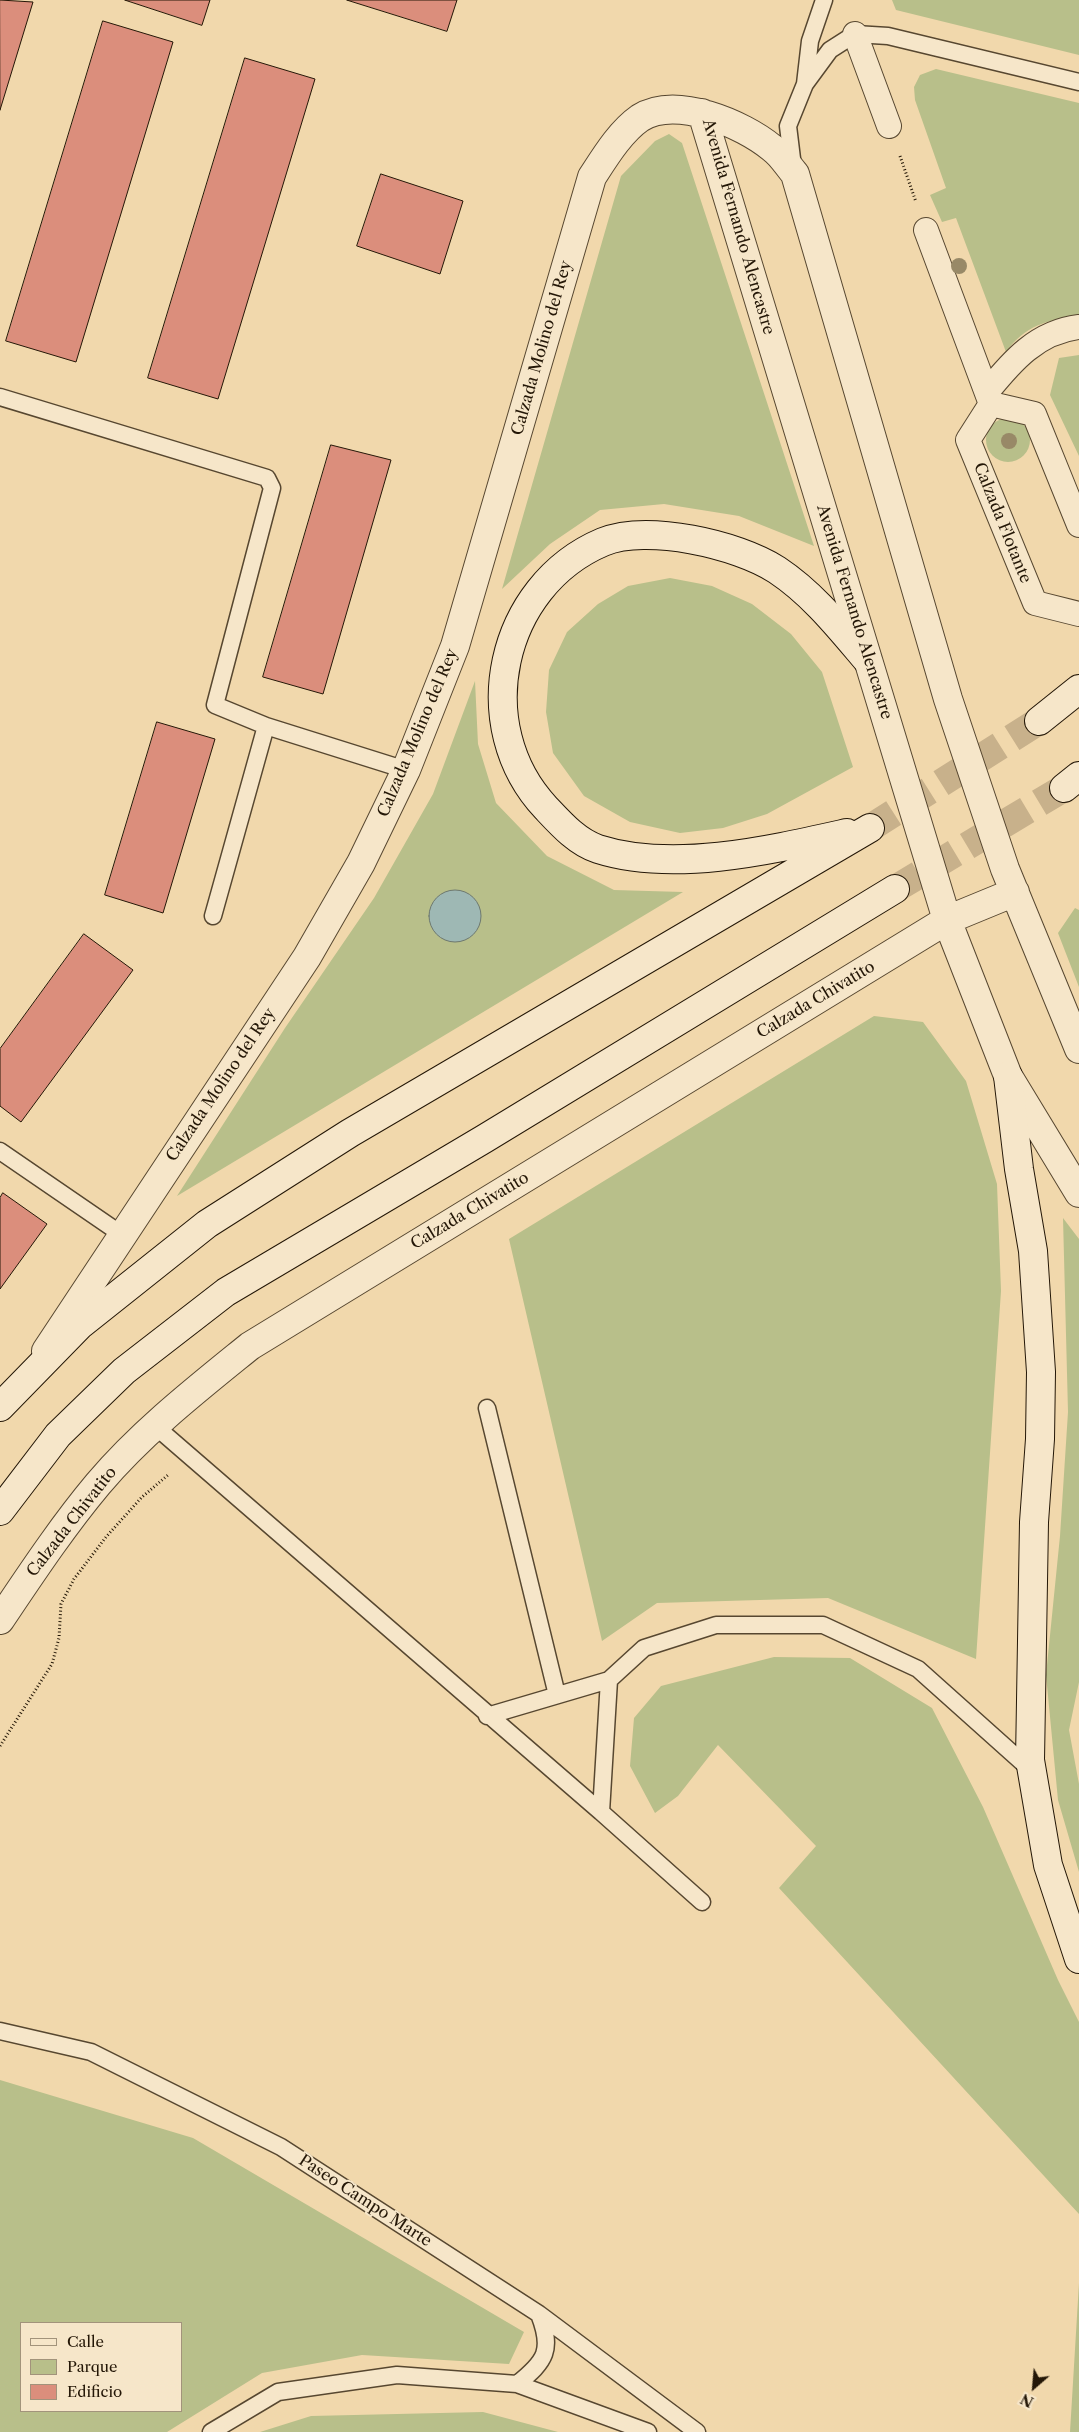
<!DOCTYPE html>
<html>
<head>
<meta charset="utf-8">
<style>
	body { margin:0 }
	#map { position:relative; width:1079px; height:2432px; overflow:hidden; background:#f1d8ac; font-family:"Libre Caslon Text",serif }
	canvas { display:block }
	.legend { position:absolute; left:20px; top:2322px; width:162px; height:90px; box-sizing:border-box; background:#f6e6c9; border:1px solid #a2937b; margin:0; padding:6px 9px; list-style:none; font-size:15px; color:#241707 }
	.legend li { display:flex; align-items:center; gap:10px; height:25px }
	.legend b { width:25px; border:1px solid #a2937b }
	.north { position:absolute; left:1009px; top:2362px; width:50px; height:50px; -webkit-text-stroke:4px #f6e6c9; paint-order:stroke; rotate:207deg; font-size:14px; font-weight:700; line-height:20px; text-align:center; color:#241707 }
	.north::after { content:''; display:block; margin:auto; width:18px; height:22px; background:#241707; clip-path:polygon(50% 0,100% 100%,50% 72%,0 100%) }
</style>
</head>
<body>
<div id="map">
<canvas width="1079" height="2432"></canvas>
<ul class="legend">
<li><b style="height:6px;background:#f6e6c9"></b>Calle</li>
<li><b style="height:14px;background:#b8bf8a"></b>Parque</li>
<li><b style="height:14px;background:#db8e7c"></b>Edificio</li>
</ul>
<div class="north">N</div>
</div>
<script>
const ctx = document.querySelector('canvas').getContext('2d');
ctx.lineJoin = 'round';
function paint(path, color) { ctx.fillStyle = color; ctx.fill(path, 'evenodd'); }
function strokePath(path, color, width, dash) { ctx.strokeStyle = color; ctx.lineWidth = width; ctx.lineCap = dash ? 'butt' : 'round'; ctx.setLineDash(dash || []); ctx.stroke(path); }
function label(font, color, halo, rows, align = 'center') {
  ctx.font = font + ' "Libre Caslon Text",serif'; ctx.lineWidth = 4; ctx.setLineDash([]); ctx.textBaseline = 'middle'; ctx.strokeStyle = halo; ctx.fillStyle = color; for (const [text, x, y, turn = 0] of rows) {
    ctx.save(); ctx.translate(x, y); ctx.rotate((+turn || 0) * Math.PI / 180); ctx.textAlign = isNaN(turn) ? turn : align; if (halo) ctx.strokeText(text, 0, 0); ctx.fillText(text, 0, 0); ctx.restore();
  }
}
const green = new Path2D(`
	M892 0H1079V55L896 10Z
	M936 69 1079 103V317C1047 319 1025 326 1006 352L956 218 942 222 930 195 946 188 915 100 914 87 920 75Z
	M669 134 682 143 814 546 739 516 664 504 600 510 550 544 502 589 621 176 655 141Z
	M1079 355V456L1050 395 1059 358Z
	M986 440a22 22 0 1 1 44 0a22 22 0 1 1-44 0Z
	M670 578 712 586 752 604 791 634 822 672 853 767 767 814 723 828 680 833 630 822 584 796 553 753 546 712 549 670 567 632 598 604 628 586Z
	M475 681 478 744 496 803 547 856 614 890 683 892 177 1196 285 1028 374 898 433 794Z
	M1075 908 1079 910V987L1058 933Z
	M874 1016 923 1022 966 1081 997 1184 1001 1291 976 1659 828 1598 657 1603 602 1641 509 1239Z
	M1063 1218 1079 1239V1682L1069 1730 1079 1784V1872L1058 1800 1046 1675 1060 1536 1068 1412Z
	M774 1657 850 1658 932 1708 983 1807 1058 1980 1079 2022V2214L779 1888 816 1846 718 1745 678 1796 655 1813 630 1766 634 1718 661 1686Z
	M0 2080 193 2138 524 2332 509 2364 362 2355 262 2373 167 2432H0ZM21 2323H181V2411H21Z
	M1079 2283V2432H1070Z
	M483 2412 558 2432H260L311 2416Z`);
const water = new Path2D(`
	M429 916a26 26 0 1 1 52 0a26 26 0 1 1-52 0Z`);
const building = new Path2D(`
	M0 0 33 2 0 110Z
	M125 0H210L202 25Z
	M347 0H457L447 31Z
	M103 21 173 42 76 362 6 341Z
	M245 58 315 79 218 399 148 378Z
	M381 174 463 201 440 274 357 246Z
	M331 445 391 460 323 694 263 677Z
	M157 722 215 739 163 913 105 895Z
	M84 934 133 970 21 1122 0 1106V1049Z
	M3 1193 47 1224 0 1289V1198Z`);
const secondaryTunnel = new Path2D(`
	M870 828 1039 721
	M895 889 1064 788`);
const path = new Path2D(`
	M900 156 916 202
	M0 1746 52 1664 59 1638 61 1604 74 1579 106 1537 142 1497 168 1475`);
const service = new Path2D(`
	M805 84 830 50 855 34 888 36 1079 82
	M793 167 788 126 805 84 810 41 824 0
	M0 397 267 478 272 488 215 705 266 726 406 770
	M213 916 266 726
	M0 1151 121 1234
	M487 1408 557 1695
	M155 1426 601 1812
	M487 1716 609 1680
	M702 1902 601 1812 609 1680 644 1648 716 1625H823L918 1669 1032 1771
	M0 2031 91 2052 281 2147 539 2314 697 2432
	M517 2384C546 2361 553 2350 539 2314
	M211 2432 278 2392 397 2375 517 2384 648 2432`);
const pedestrian = new Path2D(`
	M855 34 889 126
	M926 230 991 404
	M987 392C1012 361 1037 332 1079 327
	M991 404 968 440 1035 603 1079 614
	M991 404 1034 414 1079 525`);
const tertiary = new Path2D(`
	M702 113 947 920 1008 1076 1079 1193
	M46 1351 307 957 361 863 406 770 455 646 592 177C605 157 620 132 640 118 676 95 743 124 772 148 781 154 788 166 795 174L948 699 1005 869 1079 1049
	M0 1620C31 1574 62 1527 98 1484 142 1432 197 1389 250 1346L947 920 1015 892`);
const secondary = new Path2D(`
	M1039 721 1079 689
	M1064 788 1079 776
	M847 833C771 850 673 873 598 849 577 842 561 824 546 808 469 726 499 586 603 542 647 524 737 544 777 570 813 594 839 627 867 660
	M1008 1076 1019 1169 1033 1251 1041 1372 1040 1439 1034 1522 1030 1760 1048 1865 1079 1959
	M0 1407 80 1325 207 1224 350 1133 870 828
	M0 1511 58 1435 124 1371 226 1292 484 1139 895 889`);
const trees = [
	[959,266],
	[1009,441]
];
const streetNames = [
	["Avenida Fernando Alencastre",738,227,74],
	["Calzada Molino del Rey",542,348,-74],
	["Calzada Flotante",1002,523,68],
	["Avenida Fernando Alencastre",854,612,73],
	["Calzada Molino del Rey",418,733,-67],
	["Calzada Chivatito",816,1000,-31],
	["Calzada Molino del Rey",221,1085,-56],
	["Calzada Chivatito",470,1211,-31],
	["Calzada Chivatito",72,1522,-52],
	["Paseo Campo Marte",365,2201,33]
];
paint(green, '#b8bf8a');
paint(water, '#9eb8b4');
strokePath(water, '#6d786f', 1);
paint(building, '#db8e7c');
strokePath(building, '#241707', 1);
strokePath(secondaryTunnel, '#c8b18b', 28, [28, 14]);
strokePath(service, '#574730', 19);
strokePath(pedestrian, '#574730', 26);
strokePath(tertiary, '#574730', 30);
strokePath(secondary, '#241707', 30);
strokePath(path, '#241707', 3, [1, 2.5]);
strokePath(service, '#f6e6c9', 16);
strokePath(pedestrian, '#f6e6c9', 24);
strokePath(tertiary, '#f6e6c9', 28);
strokePath(secondary, '#f6e6c9', 28);
ctx.fillStyle = '#988967';
for (const [x, y] of trees) { ctx.beginPath(); ctx.arc(x, y, 8, 0, 2 * Math.PI); ctx.fill(); }
label('16px', '#241707', '#f6e6c9', streetNames);
</script>
</body>
</html>
